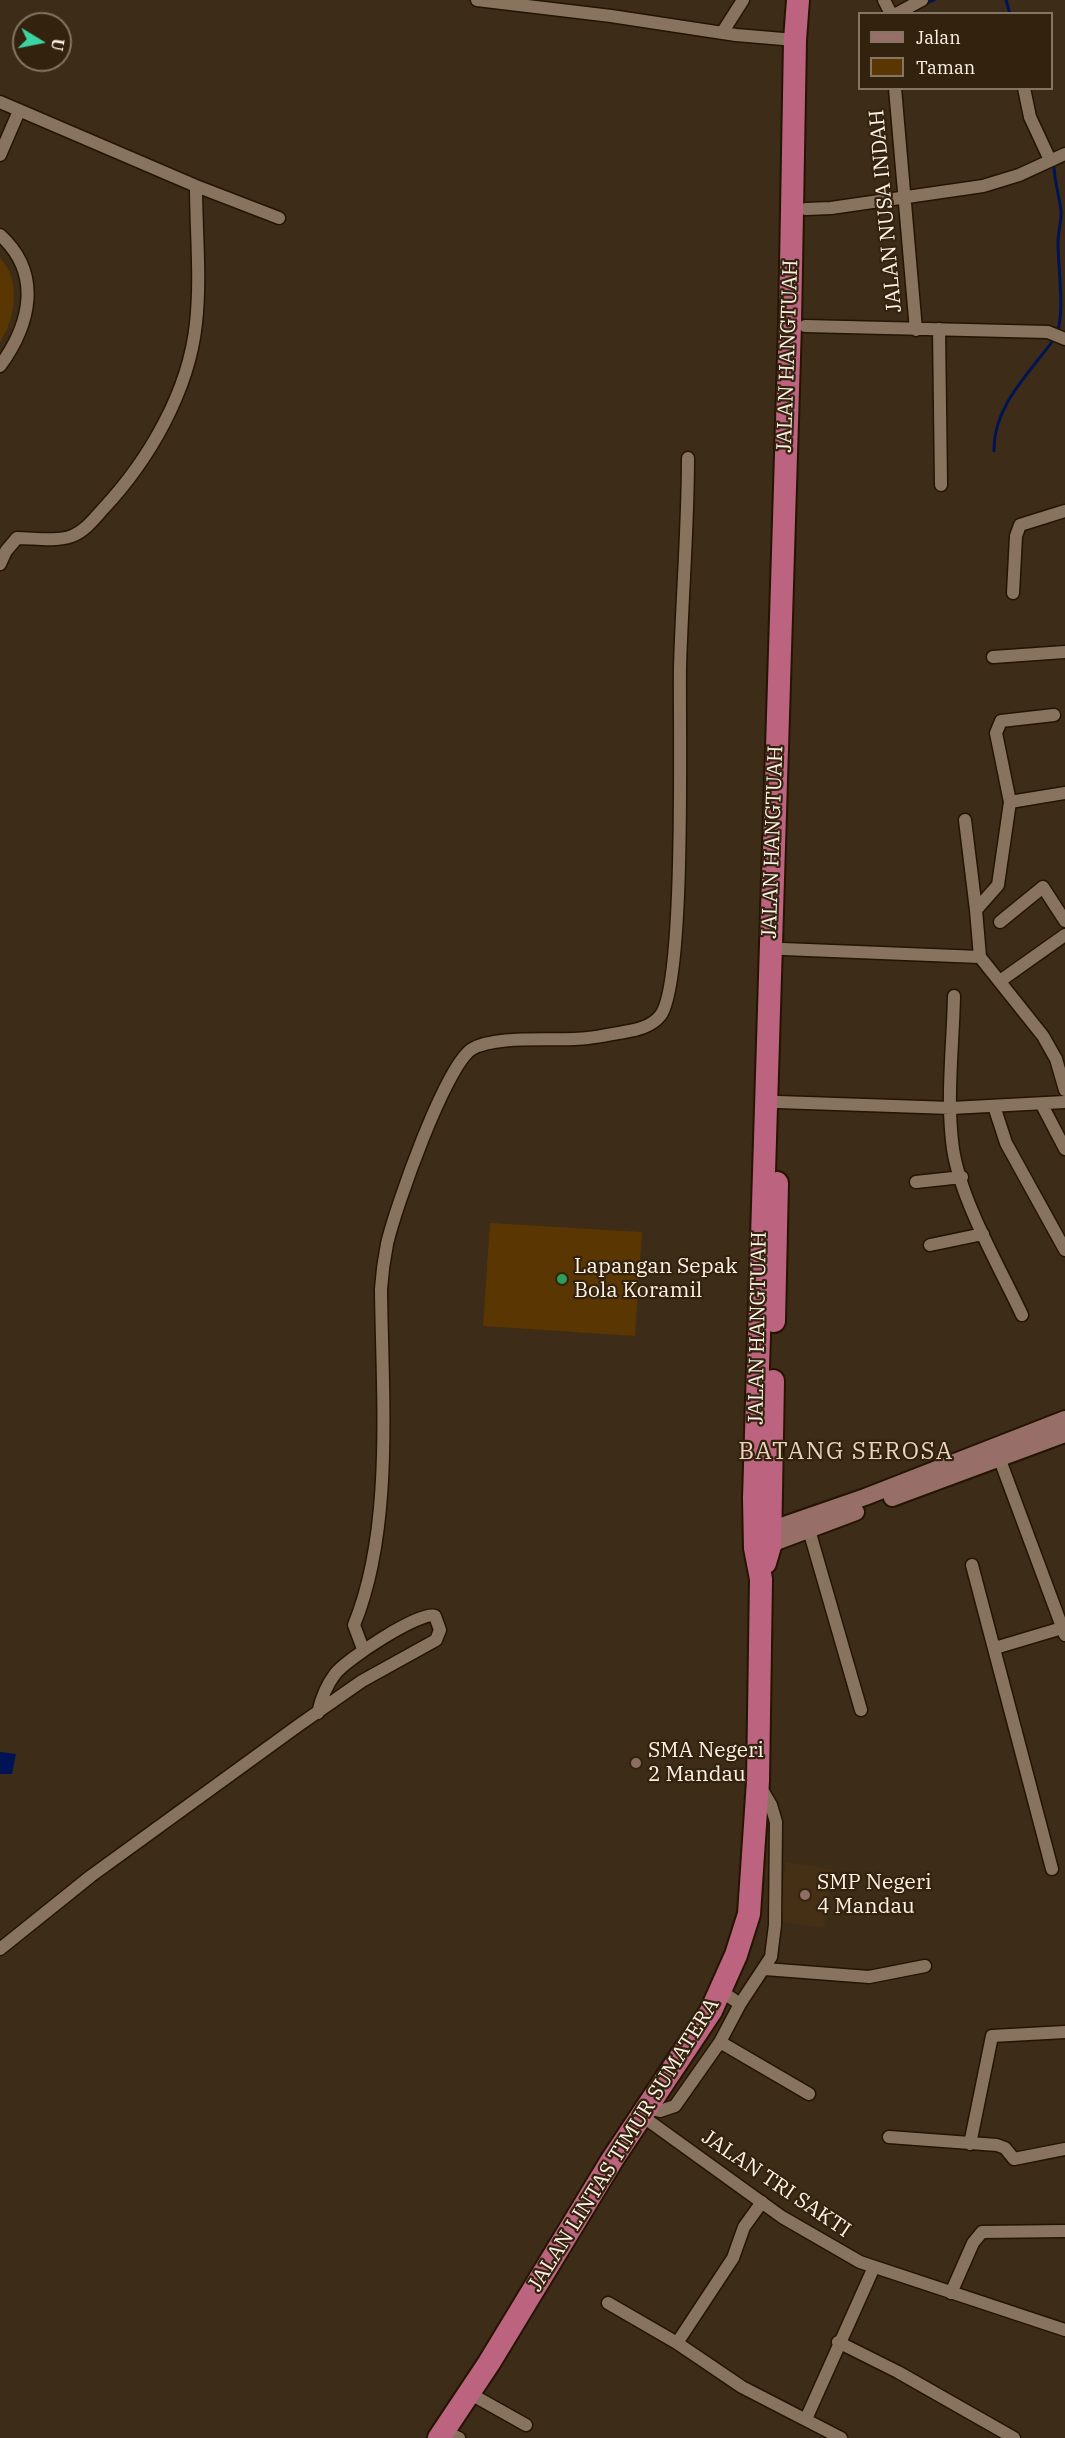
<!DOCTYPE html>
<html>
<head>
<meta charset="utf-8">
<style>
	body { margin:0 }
	#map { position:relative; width:1065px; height:2438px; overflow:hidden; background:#3d2c17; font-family:"IBM Plex Serif",serif }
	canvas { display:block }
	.legend { position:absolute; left:858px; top:12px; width:195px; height:78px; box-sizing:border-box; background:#33220e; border:2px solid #847564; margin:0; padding:8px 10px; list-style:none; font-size:18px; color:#fdf2e5 }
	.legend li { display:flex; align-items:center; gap:12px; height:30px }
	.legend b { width:30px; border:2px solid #847564 }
	.north { position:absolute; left:12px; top:12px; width:60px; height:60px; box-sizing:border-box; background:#33220e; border:2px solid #847564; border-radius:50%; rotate:100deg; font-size:16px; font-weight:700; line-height:24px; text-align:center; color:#fdf2e5 }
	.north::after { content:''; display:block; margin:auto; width:21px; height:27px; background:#3dd4a3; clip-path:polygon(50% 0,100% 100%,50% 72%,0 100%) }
</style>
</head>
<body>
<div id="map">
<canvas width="1065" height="2438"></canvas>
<ul class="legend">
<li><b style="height:8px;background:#986f68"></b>Jalan</li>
<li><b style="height:16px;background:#5a3602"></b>Taman</li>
</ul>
<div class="north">U</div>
</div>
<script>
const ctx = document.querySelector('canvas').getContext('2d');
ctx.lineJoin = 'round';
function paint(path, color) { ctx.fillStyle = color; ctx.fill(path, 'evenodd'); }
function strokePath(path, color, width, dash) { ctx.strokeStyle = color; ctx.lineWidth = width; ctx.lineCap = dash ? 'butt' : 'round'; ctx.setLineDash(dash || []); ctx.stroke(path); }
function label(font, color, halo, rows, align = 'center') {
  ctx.font = font + ' "IBM Plex Serif",serif'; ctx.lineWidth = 4.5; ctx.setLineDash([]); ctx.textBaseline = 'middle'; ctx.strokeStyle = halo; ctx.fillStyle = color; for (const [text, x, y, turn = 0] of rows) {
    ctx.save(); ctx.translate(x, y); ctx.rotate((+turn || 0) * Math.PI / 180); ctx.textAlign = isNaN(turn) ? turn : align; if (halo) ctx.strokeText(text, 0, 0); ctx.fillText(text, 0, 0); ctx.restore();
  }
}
const built = new Path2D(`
	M786 1862 833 1869 824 1928 777 1921Z`);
const green = new Path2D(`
	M0 258C21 278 16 319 0 342Z
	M490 1223 642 1232 635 1336 483 1326Z`);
const water = new Path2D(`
	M0 1752 16 1754 12 1774H0Z`);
const stream = new Path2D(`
	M1006 0 1010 14
	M925 4 934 0
	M1054 168C1055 183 1059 195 1061 210 1062 220 1058 231 1058 242 1058 271 1065 308 1057 334
	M994 451C993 406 1029 374 1054 339`);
const street = new Path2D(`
	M477 0 611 16 736 35 795 40
	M884 0 891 14
	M896 14 922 0
	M722 33 743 0
	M895 88 916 330
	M1024 88 1030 117 1050 160
	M0 102 196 186 279 218
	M0 155 19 111
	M806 209 831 208 983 186 1019 175 1065 154
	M0 235C43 274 30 325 0 366
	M805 326 1048 332 1065 339
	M939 329 941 485
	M0 564 6 551 17 538C34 538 56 542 72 536 85 531 94 519 103 509 149 460 189 391 196 323 201 278 196 231 196 186
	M1013 593 1016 536 1020 525 1065 511
	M993 657 1065 652
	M1054 715 1001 721 996 733 1010 802 1065 793
	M1010 802 998 885 976 910 980 957 1043 1036 1056 1059 1065 1090
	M965 820 976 910
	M1000 922 1043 887 1065 921
	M783 949 980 957
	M1000 981 1065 935
	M954 996C953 1046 946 1099 953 1149 961 1201 999 1266 1022 1315
	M778 1102 951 1108 1065 1102
	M1042 1105 1065 1149
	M994 1106 1006 1143 1065 1250
	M916 1182 962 1177
	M930 1245 983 1234
	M1000 1460 1065 1635
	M809 1530 861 1710
	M972 1565 1052 1869
	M995 1648 1062 1628
	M363 1649 354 1625C394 1528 382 1394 381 1289 382 1274 384 1259 387 1244 395 1209 445 1066 472 1049 496 1034 559 1042 588 1038 600 1037 612 1034 624 1032 636 1030 651 1027 660 1016 686 985 679 722 680 667 682 597 688 527 688 458
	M0 1949 91 1876 299 1725 362 1681 436 1640 440 1630 435 1616C421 1610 345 1660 335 1674 326 1686 321 1699 318 1713
	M765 1969 869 1977 925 1966
	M721 1991 740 2004 771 1957 775 1925 776 1822 771 1805 761 1788
	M720 2042 809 2094
	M648 2108 660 2111 675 2106 720 2042 740 2004
	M642 2116 782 2217 860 2262 1065 2330
	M889 2137 997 2145 1005 2148 1014 2159 1065 2149
	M970 2144 992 2036 1065 2032
	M951 2293 973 2243 982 2232 1065 2231
	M608 2303 677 2343 742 2387 841 2438
	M838 2342 898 2372 1014 2438
	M677 2343 733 2258 744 2227 762 2202
	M469 2393 526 2425
	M806 2419 874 2267
	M443 2431 459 2438`);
const secondary = new Path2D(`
	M892 1498 1065 1434
	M761 1533 865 1497 1065 1419
	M760 1548 856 1512`);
const highway = new Path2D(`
	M774 1321 777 1183
	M765 1563 770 1546 773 1381
	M439 2438 489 2363 612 2160 711 2011 736 1955 749 1914 758 1781 761 1579 755 1548 754 1498 790 324 795 40 798 0`);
const markers = [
	[562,1279,6,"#2e9e5b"],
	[636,1763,6,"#8d6e63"],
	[805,1895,6,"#8d6e63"]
];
const streetNames = [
	["JALAN NUSA INDAH",886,211,-95],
	["JALAN HANGTUAH",788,356,-88],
	["JALAN HANGTUAH",773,842,-88],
	["JALAN HANGTUAH",758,1328,-89],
	["JALAN LINTAS TIMUR SUMATERA",624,2145,-58],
	["JALAN TRI SAKTI",776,2184,34]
];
const poiNames = [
	["Lapangan Sepak",574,1267],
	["Bola Koramil",574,1291],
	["SMA Negeri",648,1751],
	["2 Mandau",648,1775],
	["SMP Negeri",817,1883],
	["4 Mandau",817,1907]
];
const quarterNames = [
	["BATANG SEROSA",846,1452]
];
paint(built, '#463015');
paint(green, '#5a3602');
paint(water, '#001455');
strokePath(stream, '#001455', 3);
strokePath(street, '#241402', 15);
strokePath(secondary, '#241402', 20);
strokePath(highway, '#241402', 26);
strokePath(street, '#88745e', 12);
strokePath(secondary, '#986f68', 16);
strokePath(highway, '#bc6380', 22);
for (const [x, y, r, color] of markers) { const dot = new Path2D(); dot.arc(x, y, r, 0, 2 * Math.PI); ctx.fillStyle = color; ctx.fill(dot); strokePath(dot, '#33220e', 2); }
label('21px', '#fdf2e5', '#33220e', streetNames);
label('21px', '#fdf2e5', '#33220e', poiNames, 'left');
ctx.letterSpacing = '1.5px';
label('24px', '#ebd4bc', '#33220e', quarterNames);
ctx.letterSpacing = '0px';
</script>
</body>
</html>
